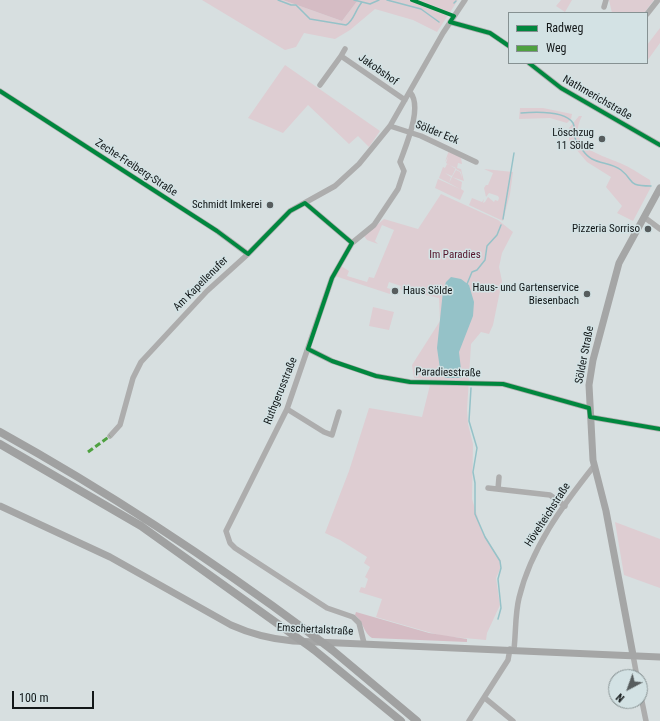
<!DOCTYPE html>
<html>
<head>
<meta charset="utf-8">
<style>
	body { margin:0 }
	#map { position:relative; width:660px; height:721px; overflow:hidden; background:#d7dfe0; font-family:"Roboto Condensed",sans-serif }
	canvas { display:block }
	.legend { position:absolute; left:508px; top:12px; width:140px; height:52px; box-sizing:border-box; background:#d3e2e4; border:1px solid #869192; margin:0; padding:5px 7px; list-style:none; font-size:12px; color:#121718 }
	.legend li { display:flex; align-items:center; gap:8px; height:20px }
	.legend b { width:20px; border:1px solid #869192 }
	.north { position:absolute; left:608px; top:669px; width:40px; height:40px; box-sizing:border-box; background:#d3e2e4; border:1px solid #869192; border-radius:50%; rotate:221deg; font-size:11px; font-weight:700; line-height:16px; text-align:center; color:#121718 }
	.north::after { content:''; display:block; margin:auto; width:14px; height:18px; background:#575d5e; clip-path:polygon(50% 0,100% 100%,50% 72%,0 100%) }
	.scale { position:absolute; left:12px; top:691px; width:82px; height:18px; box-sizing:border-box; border:2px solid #121718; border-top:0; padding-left:5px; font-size:12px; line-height:14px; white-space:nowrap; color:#121718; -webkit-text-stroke:3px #d3e2e4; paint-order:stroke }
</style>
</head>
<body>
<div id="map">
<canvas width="660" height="721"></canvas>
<ul class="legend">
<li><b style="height:5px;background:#00873e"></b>Radweg</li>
<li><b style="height:5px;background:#4ea140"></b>Weg</li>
</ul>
<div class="north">N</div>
<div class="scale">100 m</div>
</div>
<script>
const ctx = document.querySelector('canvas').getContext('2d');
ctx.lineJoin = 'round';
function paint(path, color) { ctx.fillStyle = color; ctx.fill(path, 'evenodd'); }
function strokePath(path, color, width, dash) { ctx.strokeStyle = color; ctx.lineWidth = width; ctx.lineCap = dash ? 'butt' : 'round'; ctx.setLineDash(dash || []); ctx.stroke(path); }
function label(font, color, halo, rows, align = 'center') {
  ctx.font = font + ' "Roboto Condensed",sans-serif'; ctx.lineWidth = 3; ctx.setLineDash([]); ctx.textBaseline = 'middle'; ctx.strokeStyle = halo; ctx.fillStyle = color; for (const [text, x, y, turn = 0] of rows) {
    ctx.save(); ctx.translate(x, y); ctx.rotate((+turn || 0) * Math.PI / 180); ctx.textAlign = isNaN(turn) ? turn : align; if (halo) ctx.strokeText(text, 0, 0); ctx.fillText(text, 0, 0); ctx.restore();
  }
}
const green = new Path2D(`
	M202 0H283L342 21 358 0H458L437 32 413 20 375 9 350 30 335 39 304 33 296 47 285 50Z
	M561 0H572L565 12 556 6Z
	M609 0H654L644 13H612Z
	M660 28V43L647 61V45Z
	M285 65 380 131 369 147 358 136 349 144 308 105 283 133 248 118Z
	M520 108H543L572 114 571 119 567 123 550 118 519 119Z
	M579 116H582C566 147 599 154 620 163 630 167 640 174 650 180L651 187 633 221 617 213 622 206 606 187 611 177 587 162 569 141V128Z
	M449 150V153L451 151 461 158 462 164 458 163 457 168 461 169 464 181 452 177 456 170 460 172 462 178 461 172 446 163 448 157 445 162Z
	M447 164 456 168 452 176 445 173 451 177 449 183 439 178 443 167 445 168Z
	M484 169 513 172 510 194 503 221 469 205 472 198 482 202 484 199 483 203 485 202 488 197 494 202 495 200 498 201 499 198 498 196 489 193 486 197 484 188 486 185H488L493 173Z
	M452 177 462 182 461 189 464 191 460 200 435 188 438 179 460 189 449 183Z
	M441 194 498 220 513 232 502 253 499 267 502 281 493 325 489 334 481 332 471 344 467 410 468 424 473 444 472 499 482 531 501 561V567L496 578 500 605 487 633 486 640 442 636 376 617 382 599 359 592 361 587 365 588 368 579 365 577 370 567 364 563 367 557 340 540 325 533 349 471 369 408 422 417 430 385 467 383 414 378 412 365 440 321 439 298 400 289 401 286 389 282 387 288 391 289 390 294 335 276 341 266 349 271 347 276 367 282 369 277 374 278 394 230 382 225 375 241 378 244 367 240 364 236 384 219 418 229Z
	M373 307 394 312 389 330 369 326Z
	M615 522 660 539V588L624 575Z`);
const forest = new Path2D(`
	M283 0H358L342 21Z
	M356 612 429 633 467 639V642L372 638C364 634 363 621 355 615Z`);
const water = new Path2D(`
	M451 277 461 279 469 285 474 302 473 316 459 352 462 378H445L440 369 437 348 443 291 446 282Z`);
const stream = new Path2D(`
	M278 0 291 5H296L310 19 346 25C354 21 355 10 362 2
	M354 0 370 4 379 0
	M387 0 421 9 439 22
	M454 3 456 1
	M521 113C534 112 564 110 573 123 576 128 573 133 575 138 578 145 586 156 592 159 601 164 612 163 621 170 635 181 626 186 651 186
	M503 219 514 153
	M467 284 472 272 477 270 485 260 487 246 497 235 501 225
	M471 388 469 421 477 448 473 472 475 483V514L485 537 500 561 501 568 498 579 501 608 498 619`);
const minor = new Path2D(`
	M604 7 606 0
	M647 14 658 0
	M450 22 490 33 509 46
	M341 56 345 49
	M529 63 561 88 660 145
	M320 85 341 56 405 100
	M0 91 217 231 248 254
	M390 126 421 136 476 162
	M305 203 352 243
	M644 217 660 229
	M308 349 332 361 376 376 410 382 503 384 589 408
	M287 409 324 432 332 435 339 412
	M590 417 660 429
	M110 436 120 425 133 378 141 362 207 291 248 254 290 211 335 186 359 164 390 126 443 33 465 0
	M488 488 550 495 565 506
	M498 489 499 477
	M364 643 359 623 353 617 327 608 235 548 230 543 226 531 287 409 332 278 352 243 374 225 398 189 404 171 400 162C406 145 423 107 410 92
	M514 649C516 632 515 614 519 598 531 548 563 505 594 466
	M633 655 637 677
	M640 692 646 721
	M485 698 513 721
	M469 721 508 660 510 649`);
const major = new Path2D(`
	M0 506 110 557 231 625C251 634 270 639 293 641L660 657
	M633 655 606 511 593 460 589 385 593 360 619 263 660 188`);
const highway = new Path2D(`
	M0 432C110 493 210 559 311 634
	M0 444 141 526 292 634
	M313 649 401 721
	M331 649 417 721`);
const highwayBridge = new Path2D(`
	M292 634 313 649
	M311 634 331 649`);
const quiet = new Path2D(`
	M88 452 110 436`);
const cycleway = new Path2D(`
	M412 0 454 16 450 22 490 33 509 46
	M529 63 561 88 660 145
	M0 91 217 231 248 254 290 211 305 203 352 243 332 278 308 349 332 361 376 376 410 382 503 384 589 408 590 417 660 429`);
const markers = [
	[602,139,4,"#575d5e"],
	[270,205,4,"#575d5e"],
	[648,229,4,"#575d5e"],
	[395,291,4,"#575d5e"],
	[587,294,4,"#575d5e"]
];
const streetNames = [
	["Jakobshof",378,70,35],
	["Nathmerichstraße",597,98,30],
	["Sölder Eck",437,133,22],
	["Zeche-Freiberg-Straße",136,168,33],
	["Am Kapellenufer",201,284,-45],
	["Sölder Straße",585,355,-79],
	["Paradiesstraße",448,373,1],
	["Ruthgerusstraße",281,391,-68],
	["Hövelteichstraße",548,515,-57],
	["Emschertalstraße",315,630,3]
];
const poiNames = [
	["Löschzug",594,133],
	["11 Sölde",594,146],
	["Schmidt Imkerei",262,205],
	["Pizzeria Sorriso",640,229],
	["Haus- und Gartenservice",579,288],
	["Biesenbach",579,301],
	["Haus Sölde",403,291,"left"]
];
const parkNames = [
	["Im Paradies",455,255]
];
paint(green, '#decdd2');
paint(forest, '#d5bcc4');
paint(water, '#95c2c8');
strokePath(stream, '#95c2c8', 1.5);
strokePath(minor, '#adadad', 5.5);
strokePath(major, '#a5a6a6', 7);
strokePath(highway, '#a0a1a1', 8);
strokePath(highwayBridge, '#a0a1a1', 8);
strokePath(quiet, '#4ea140', 3, [6, 3]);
strokePath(cycleway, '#00873e', 4);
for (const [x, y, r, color] of markers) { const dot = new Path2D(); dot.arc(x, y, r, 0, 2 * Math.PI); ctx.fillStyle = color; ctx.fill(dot); strokePath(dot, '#d3e2e4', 1.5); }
label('11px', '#121718', '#d3e2e4', streetNames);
label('11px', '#121718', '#d3e2e4', poiNames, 'right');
label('11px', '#54152c', '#d3e2e4', parkNames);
</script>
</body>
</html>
